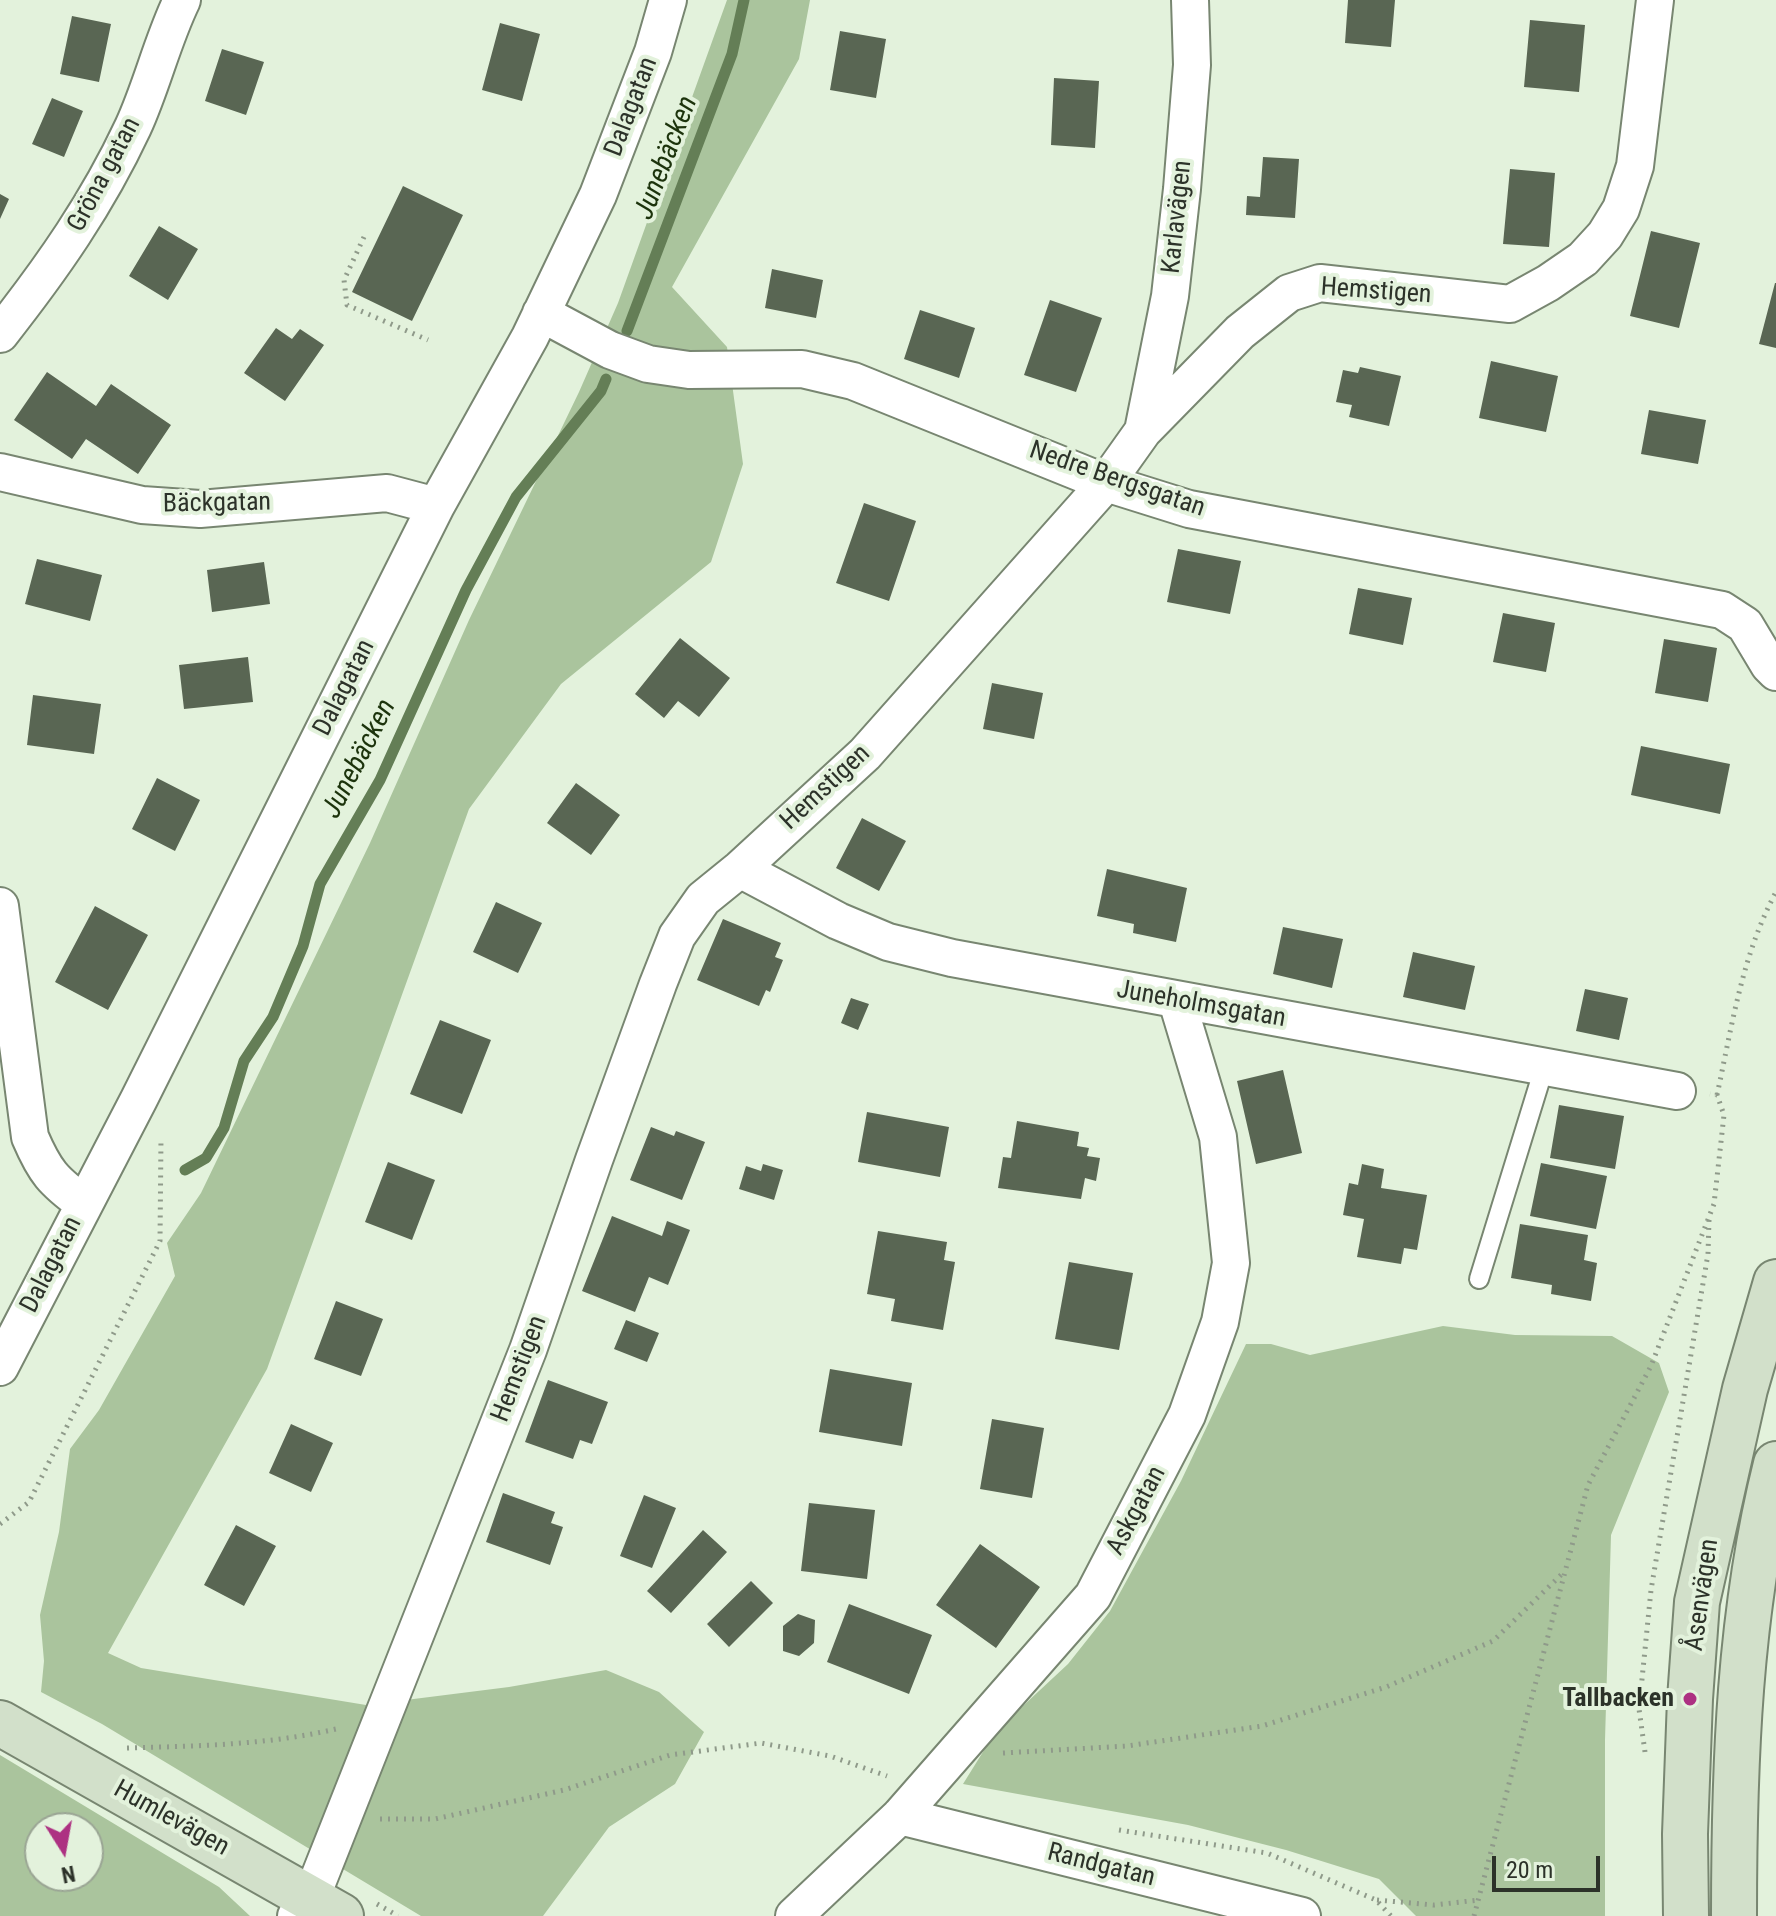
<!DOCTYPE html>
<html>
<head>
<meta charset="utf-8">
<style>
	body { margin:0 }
	#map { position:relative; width:1776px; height:1916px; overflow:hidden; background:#e3f2dc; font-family:"Roboto Condensed",sans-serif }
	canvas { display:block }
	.north { position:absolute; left:24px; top:1812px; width:80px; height:80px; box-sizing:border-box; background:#e3f2dc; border:2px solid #9aa594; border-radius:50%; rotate:169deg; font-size:22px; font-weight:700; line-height:32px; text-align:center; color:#2c3229 }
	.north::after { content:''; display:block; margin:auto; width:28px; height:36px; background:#ad3182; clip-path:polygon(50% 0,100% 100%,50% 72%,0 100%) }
	.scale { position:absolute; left:1492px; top:1856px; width:108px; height:36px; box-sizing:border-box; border:4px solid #2c3229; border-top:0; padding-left:10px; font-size:24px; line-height:28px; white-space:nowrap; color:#2c3229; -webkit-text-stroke:6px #e3f2dc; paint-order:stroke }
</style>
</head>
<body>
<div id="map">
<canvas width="1776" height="1916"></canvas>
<div class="north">N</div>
<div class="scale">20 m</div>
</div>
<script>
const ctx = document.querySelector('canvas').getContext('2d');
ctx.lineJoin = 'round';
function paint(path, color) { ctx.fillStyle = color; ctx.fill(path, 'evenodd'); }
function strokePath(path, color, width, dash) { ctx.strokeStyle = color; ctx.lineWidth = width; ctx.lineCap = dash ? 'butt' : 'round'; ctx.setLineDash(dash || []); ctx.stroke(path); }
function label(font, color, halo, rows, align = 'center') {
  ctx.font = font + ' "Roboto Condensed",sans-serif'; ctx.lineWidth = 8; ctx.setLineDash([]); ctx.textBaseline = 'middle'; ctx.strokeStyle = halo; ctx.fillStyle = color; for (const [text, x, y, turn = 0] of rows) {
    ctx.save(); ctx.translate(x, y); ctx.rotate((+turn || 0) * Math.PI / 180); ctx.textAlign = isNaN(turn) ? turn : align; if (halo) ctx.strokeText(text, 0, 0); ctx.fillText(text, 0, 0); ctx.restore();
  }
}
const green = new Path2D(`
	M727 0H810L799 59 672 287 727 347 743 464 711 562 561 684 469 809 267 1369 108 1653 141 1668 366 1705 509 1687 606 1670 659 1692 704 1732 675 1784 609 1827 543 1916H421L102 1724 41 1692 44 1661 40 1615 59 1532 70 1449 99 1410 175 1276 167 1243 201 1193 370 843 469 620 579 392 618 303Z
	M1443 1326 1515 1335 1612 1336 1659 1363 1669 1392 1611 1535 1605 1740V1916H1416L1379 1879 1286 1850 1188 1825 963 1784 996 1731 1068 1664 1110 1611 1181 1481 1246 1344H1271L1310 1355Z
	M0 1755 219 1887 250 1916H0ZM40 1828H88V1876H40Z`);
const stream = new Path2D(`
	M627 331 732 54 744 0
	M185 1170 206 1158 224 1128 244 1061 273 1017 303 946 320 884 380 780 466 590 516 497 601 391 606 379`);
const building = new Path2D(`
	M1348 0H1395L1391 47 1345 43Z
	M72 16 111 24 99 82 60 74Z
	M1530 20 1585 25 1579 92 1524 87Z
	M500 23 540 34 522 101 482 90Z
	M840 31 886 39 876 98 830 90Z
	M222 49 264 62 246 115 205 101Z
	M1054 78 1099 81 1095 148 1051 145Z
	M52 98 83 111 64 157 32 144Z
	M1263 157 1299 159 1295 218 1246 215 1247 196 1260 197Z
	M1510 169 1555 173 1549 247 1503 244Z
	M403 186 463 215 412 321 352 292Z
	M0 194 9 199 0 219Z
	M159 226 198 249 168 300 129 276Z
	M1651 231 1700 243 1679 328 1630 316Z
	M772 269 823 280 816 318 765 308Z
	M1775 283H1776V348L1759 344Z
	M1050 300 1102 318 1076 392 1024 375Z
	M920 310 975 328 959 378 904 359Z
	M276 328 292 339 300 329 324 345 285 401 244 373Z
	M1491 361 1558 376 1546 432 1479 418Z
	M1360 367 1401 376 1389 426 1349 417 1352 405 1336 402 1343 370 1358 373Z
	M47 372 96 406 111 384 171 425 138 474 86 439 72 459 14 420Z
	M1649 410 1706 420 1698 464 1641 454Z
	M864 503 916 521 889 601 836 583Z
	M1178 549 1241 561 1230 614 1167 602Z
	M37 559 102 575 90 621 25 604Z
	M264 562 270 604 212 612 207 570Z
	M1358 588 1412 598 1403 645 1349 634Z
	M1503 613 1555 623 1546 672 1493 662Z
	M680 638 730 678 699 717 678 701 664 718 635 694Z
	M1664 639 1717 648 1708 702 1655 693Z
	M248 657 253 702 184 709 179 665Z
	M992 683 1043 693 1034 739 983 729Z
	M33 695 101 704 94 754 27 745Z
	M1641 746 1730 764 1720 814 1631 795Z
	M157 778 200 800 175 851 132 829Z
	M576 783 620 815 591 855 547 823Z
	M862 818 906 841 879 891 836 868Z
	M1107 869 1187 888 1176 942 1133 933 1134 924 1097 916Z
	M496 902 542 923 518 973 473 952Z
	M95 906 148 935 108 1010 55 982Z
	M723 919 781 943 775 957 783 960 770 992 766 990 759 1006 697 980Z
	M1283 927 1343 939 1332 988 1273 974Z
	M1413 952 1475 966 1465 1010 1403 997Z
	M1585 989 1628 998 1619 1040 1576 1031Z
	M851 998 869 1004 858 1030 841 1023Z
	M440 1020 491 1040 462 1114 410 1094Z
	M1283 1070 1302 1153 1256 1164 1237 1081Z
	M1559 1105 1624 1116 1615 1169 1550 1158Z
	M867 1112 949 1127 940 1177 858 1162Z
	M1017 1121 1079 1132 1077 1146 1089 1148 1087 1156 1100 1158 1096 1181 1085 1178 1081 1199 998 1188 1003 1157 1011 1158Z
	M651 1127 674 1136 676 1131 705 1142 682 1200 630 1180Z
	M388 1162 435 1180 412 1240 365 1222Z
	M1541 1163 1607 1176 1596 1229 1530 1216Z
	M763 1164 783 1170 774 1200 739 1189 746 1166 761 1171Z
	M1362 1164 1384 1169 1381 1188 1427 1195 1417 1250 1404 1248 1401 1264 1357 1257 1364 1219 1343 1215 1349 1183 1358 1185Z
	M612 1216 662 1236 667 1221 690 1230 668 1285 649 1277 635 1312 582 1291Z
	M1520 1224 1588 1235 1584 1260 1597 1263 1591 1301 1551 1294 1552 1285 1511 1278Z
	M878 1231 947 1242 944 1260 955 1262 943 1330 891 1321 895 1299 867 1294Z
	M1069 1262 1133 1273 1119 1350 1055 1339Z
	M336 1301 383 1319 361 1376 314 1359Z
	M626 1320 659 1333 647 1362 614 1349Z
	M830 1369 912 1383 902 1446 819 1432Z
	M548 1380 608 1402 592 1444 580 1440 573 1459 525 1442Z
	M992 1419 1044 1428 1032 1498 980 1489Z
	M291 1424 333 1443 311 1492 269 1473Z
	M503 1493 555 1512 551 1523 563 1527 550 1565 486 1542Z
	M644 1495 676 1508 652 1568 620 1556Z
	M809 1503 875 1510 867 1579 801 1571Z
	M236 1525 276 1546 244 1606 204 1585Z
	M703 1530 727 1552 671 1613 647 1591Z
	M980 1544 1040 1587 996 1648 936 1605Z
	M751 1581 773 1603 729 1647 707 1624Z
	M849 1604 932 1635 909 1694 827 1662Z
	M798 1614 815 1620 814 1643 799 1656 783 1651V1626Z`);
const path = new Path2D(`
	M364 237 344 280 347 305 428 340
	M1717 1095C1732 1026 1742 955 1776 892
	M0 1524 29 1502 160 1241 161 1138
	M127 1748C199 1746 270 1745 340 1728
	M1645 1752 1639 1709 1651 1590 1708 1254 1709 1220
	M1003 1753 1127 1746 1262 1726 1386 1687 1493 1641 1564 1572
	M380 1819H435L564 1790 670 1755 761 1743 830 1756 887 1776
	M1119 1830 1267 1853 1376 1900 1391 1916
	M1377 1900 1434 1905 1479 1900
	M377 1904 398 1916
	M1474 1916 1588 1485 1651 1366 1714 1204 1724 1115 1717 1095 1710 1094`);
const lane = new Path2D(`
	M1479 1279 1544 1068`);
const street = new Path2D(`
	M541 313 610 350 648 364 689 370 802 369 853 381 1106 483 1189 509 1722 610 1745 625 1769 665 1776 672
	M0 334C52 268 97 204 133 127 152 86 162 41 182 0
	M1143 431 1170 296 1182 189 1192 65 1190 0
	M0 472 142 505 200 509 387 493 436 506
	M740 869 838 921 888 942 952 958 1677 1091
	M0 906 30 1137C45 1172 53 1181 83 1203
	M0 1367 139 1099 436 506 530 337 598 195 653 52 668 0
	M900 1816 1302 1916
	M296 1916 311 1898 528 1350 594 1160 658 984 677 936 703 899 740 869 865 754 1106 483 1143 431 1240 332 1289 293 1320 283 1510 304 1548 283 1583 259 1605 235 1621 209 1635 166 1655 0
	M794 1916 900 1816 1093 1596 1187 1415 1220 1322 1231 1263 1218 1137 1177 1001`);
const secondary = new Path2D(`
	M0 1723 341 1916
	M1686 1916 1685 1834 1690 1699 1697 1602 1745 1389 1776 1282
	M1734 1916C1734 1764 1739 1612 1776 1464`);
const markers = [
	[1690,1699,8,"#ad3182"]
];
const streetNames = [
	["Dalagatan",632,107,-69],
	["Gröna gatan",105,175,-62],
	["Karlavägen",1178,217,-84],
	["Hemstigen",1376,292,4],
	["Nedre Bergsgatan",1117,480,19],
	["Bäckgatan",217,504,-1],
	["Dalagatan",345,688,-63],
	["Hemstigen",826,788,-43],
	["Juneholmsgatan",1201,1005,10],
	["Dalagatan",52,1265,-63],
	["Hemstigen",520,1369,-69],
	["Askgatan",1137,1511,-62],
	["Åsenvägen",1703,1595,-82],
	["Humlevägen",171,1819,29],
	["Randgatan",1101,1866,14]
];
const poiNames = [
	["Tallbacken",1674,1699]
];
const waterNames = [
	["Junebäcken",667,158,-69],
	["Junebäcken",360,759,-63]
];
paint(green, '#aac49d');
strokePath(stream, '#647e56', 11);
paint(building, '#596653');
strokePath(lane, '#788671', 22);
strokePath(street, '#788671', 40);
strokePath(secondary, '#788671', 48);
strokePath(path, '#8f9a8a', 5, [2, 6]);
strokePath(lane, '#fff', 18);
strokePath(street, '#fff', 36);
strokePath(secondary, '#d2e0ca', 44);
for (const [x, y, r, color] of markers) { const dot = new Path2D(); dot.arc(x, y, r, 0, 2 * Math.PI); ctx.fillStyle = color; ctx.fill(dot); strokePath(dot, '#e3f2dc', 3); }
label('26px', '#2c3229', '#e3f2dc', streetNames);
label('bold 26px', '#2c3229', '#e3f2dc', poiNames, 'right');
label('italic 28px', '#1c330c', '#e3f2dc', waterNames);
</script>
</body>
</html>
